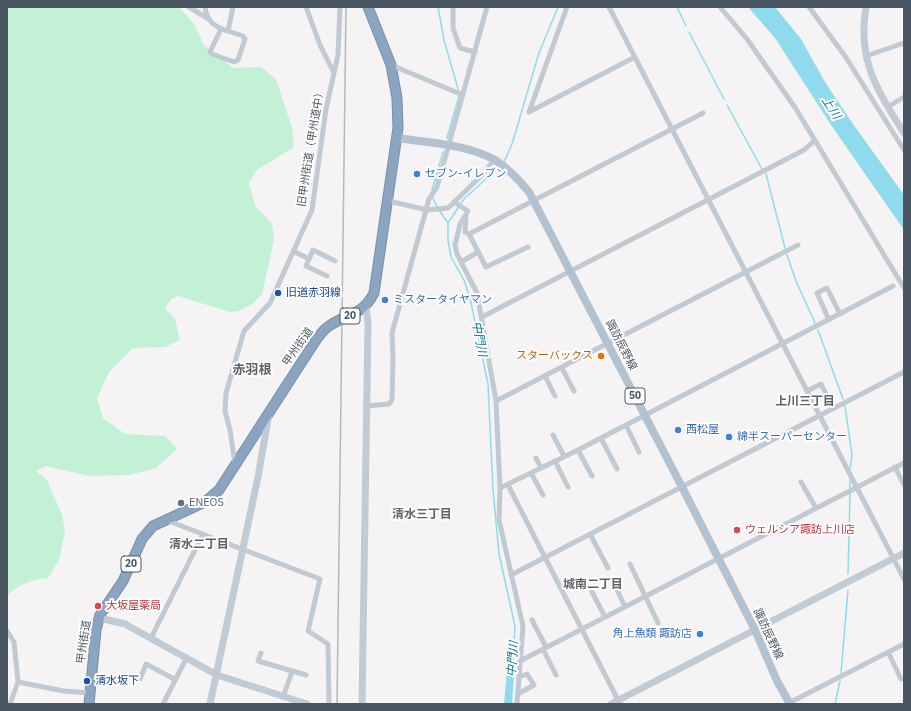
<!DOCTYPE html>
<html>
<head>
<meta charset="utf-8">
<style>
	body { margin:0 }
	#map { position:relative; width:911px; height:711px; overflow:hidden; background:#f5f3f3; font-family:"IBM Plex Sans",sans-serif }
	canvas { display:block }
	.frame { position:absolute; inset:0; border:8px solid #4a5661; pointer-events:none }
</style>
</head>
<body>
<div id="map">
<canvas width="911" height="711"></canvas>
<div class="frame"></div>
</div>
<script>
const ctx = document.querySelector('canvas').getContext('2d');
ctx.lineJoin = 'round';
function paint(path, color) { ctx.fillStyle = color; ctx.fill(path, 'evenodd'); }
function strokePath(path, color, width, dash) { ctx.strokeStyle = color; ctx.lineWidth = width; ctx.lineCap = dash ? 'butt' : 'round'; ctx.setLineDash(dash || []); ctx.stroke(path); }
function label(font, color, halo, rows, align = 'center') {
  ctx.font = font + ' "IBM Plex Sans","Noto Sans JP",sans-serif'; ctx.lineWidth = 4; ctx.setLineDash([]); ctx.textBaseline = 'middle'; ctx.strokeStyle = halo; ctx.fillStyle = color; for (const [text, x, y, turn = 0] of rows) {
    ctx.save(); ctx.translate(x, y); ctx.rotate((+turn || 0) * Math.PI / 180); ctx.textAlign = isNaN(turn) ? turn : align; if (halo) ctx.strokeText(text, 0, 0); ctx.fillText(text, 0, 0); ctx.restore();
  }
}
const green = new Path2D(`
	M7 7H179L194 24 204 45 233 68 261 67 276 79 292 128 294 147 257 170 249 183 255 205 272 224 274 240 262 294 251 305 239 311 230 312 178 296 171 299 165 308 175 319 180 340 165 347 133 348 109 372 97 398 103 418 125 434 165 436 177 449 156 468 129 475 89 476 46 466 36 471 47 480 62 515 65 531 59 560 48 578C31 580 20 584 7 595Z`);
const water = new Path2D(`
	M748 7H775L801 39 825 82 853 124 904 195V230L831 125 775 38Z
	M507 669 514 675 512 704H504Z`);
const stream = new Path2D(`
	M438 7 444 40 459 92
	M677 7 686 26
	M689 32 724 99
	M727 105 762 169
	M447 138 459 96
	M504 162 512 144 539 53 558 7
	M500 166 464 199 448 223V240L451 257 464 280 470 298 488 384 493 490 499 554 515 626 512 674
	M766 174 785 248
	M432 190 443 152
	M433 198 437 207
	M439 210 448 223
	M787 255 796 281 815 323
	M818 330 843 399
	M845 406 852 455 850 469
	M850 479V488
	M848 574 850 494
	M841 673 848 590
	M835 704 840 681`);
const street = new Path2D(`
	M189 7 207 18
	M205 7C207 21 214 27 228 31L233 7
	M306 7 320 45 333 71
	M453 7V28L460 48 475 52
	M609 7 904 579
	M720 7 747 39 796 109 904 288
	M809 7 845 56 904 150
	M221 29 210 52 212 54 234 62 238 60 245 39 243 36 228 31
	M866 56 904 43
	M391 65 463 95
	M888 107 904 97
	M529 112 635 57
	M529 112 567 7
	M389 201 427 210 448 208 481 176 494 160
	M454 202 468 211 460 224 455 245 457 254 477 293 496 401 500 488 499 520 523 626 517 704
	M466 215 465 232 469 234 486 267 528 247
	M469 234 703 113
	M295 252 309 259
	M461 262 478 252
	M327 276 306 266 313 250 335 261
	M482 317 804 150 814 141
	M829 320 817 293 827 288 840 314
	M562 368 574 391
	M545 376 555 396
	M807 391 821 384 833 408
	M496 401 798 245
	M367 406 389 404 392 400 393 359 392 333 429 199 437 187 487 7
	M626 425 639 452
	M553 435 564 456
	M601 438 617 469
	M578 450 592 476
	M536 458 541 468
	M555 461 568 487
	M235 464 230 430 225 411 226 393 244 331 270 303 312 210 326 109 338 55 340 7
	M895 467 904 485
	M531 473 543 495
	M801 482 816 508
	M508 485 620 704
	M500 488 578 450 893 286
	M166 520 320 579 308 631 328 644 329 704
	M590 534 608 568
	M630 564 658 623
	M511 575 904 372
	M612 579 625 607
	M592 592 605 617
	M532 620 546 647
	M7 631 14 642 18 682
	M151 638 203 534
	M543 649 556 675
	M888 652 901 679
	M261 653 258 661 306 675
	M520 661 904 463
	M140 679 146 664 174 679
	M518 694 534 685 527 674 519 677
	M283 697 292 672
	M10 704 18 682 64 691 90 693
	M163 704 187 657
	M787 704 904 644`);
const secondary = new Path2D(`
	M866 7C857 60 877 90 904 133
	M99 618 125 624 217 675 307 704
	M210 704 258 477 269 414
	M362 704 368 323 366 306
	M611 704 904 553`);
const primary = new Path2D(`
	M397 138C429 143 467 144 495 160 508 168 519 180 529 192L682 487 755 630 777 681 790 704`);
const highway = new Path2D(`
	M89 704 96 630 100 615 123 581 142 539 153 526 205 502 219 490 314 343C318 337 323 330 329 326 348 313 362 316 374 293L398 128 397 98 391 65 368 7`);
const rail = new Path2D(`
	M337 704 346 7`);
const markers = [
	[417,174,4,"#3f7fe0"],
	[278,293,4,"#1a4fb4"],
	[385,300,4,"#3f7fe0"],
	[601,356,4,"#e8710a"],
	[678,430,4,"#3f7fe0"],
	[729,437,4,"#3f7fe0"],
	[181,503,4,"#5c6f8a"],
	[737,530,4,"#e0444e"],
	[98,606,4,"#e0444e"],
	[700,634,4,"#3f7fe0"],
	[87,681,4,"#1a4fb4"]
];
const shields = [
	[350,316,20],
	[635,396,20],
	[131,564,20]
];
const shieldNames = [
	["20",350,316],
	["50",635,396],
	["20",131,564]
];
const streetNames = [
	["旧甲州街道（甲州道中）",311,147,-81],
	["諏訪辰野線",621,345,63],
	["甲州街道",298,347,-55],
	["諏訪辰野線",768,634,65],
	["甲州街道",84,642,-82]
];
const shopNames = [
	["セブン-イレブン",425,174],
	["ミスタータイヤマン",393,300],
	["西松屋",686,430],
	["綿半スーパーセンター",737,437],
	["角上魚類 諏訪店",692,634,"right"]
];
const transitNames = [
	["旧道赤羽線",286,293],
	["清水坂下",95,681]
];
const foodNames = [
	["スターバックス",593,356]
];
const serviceNames = [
	["ENEOS",189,503]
];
const healthNames = [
	["ウェルシア諏訪上川店",745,530],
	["大坂屋薬局",106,606]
];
const waterNames = [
	["上川",831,108,57],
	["中門川",479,339,79],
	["中門川",513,659,-86]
];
const neighbourhoodNames = [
	["上川三丁目",805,402],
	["清水三丁目",422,515],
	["清水二丁目",199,545],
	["城南二丁目",593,585]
];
const quarterNames = [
	["赤羽根",252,370]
];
paint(green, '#c3f1d5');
paint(water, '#90daee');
strokePath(stream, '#90daee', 1.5);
strokePath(highway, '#7690ad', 11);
strokePath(street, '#c1cad2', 5);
strokePath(secondary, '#c1cbd6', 7);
strokePath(primary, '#b3c2d1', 8);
strokePath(highway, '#8ba5c1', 9);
strokePath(rail, '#b5b8bd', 1.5);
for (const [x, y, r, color] of markers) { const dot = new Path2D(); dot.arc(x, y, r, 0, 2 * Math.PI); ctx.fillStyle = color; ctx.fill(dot); strokePath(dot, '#fff', 1.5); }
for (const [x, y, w] of shields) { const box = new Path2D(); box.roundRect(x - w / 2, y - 8, w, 16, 3); ctx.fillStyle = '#fff'; ctx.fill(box); strokePath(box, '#4a5661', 1); }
label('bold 10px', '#4a5661', null, shieldNames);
label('11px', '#4a5661', '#fff', streetNames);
label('11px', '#366cbe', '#fff', shopNames, 'left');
label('11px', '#164399', '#fff', transitNames, 'left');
label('11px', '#c56008', '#fff', foodNames, 'right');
label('11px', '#4e5e75', '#fff', serviceNames, 'left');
label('11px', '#be3a42', '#fff', healthNames, 'left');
label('italic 12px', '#0c7c9b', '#fff', waterNames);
label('bold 12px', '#5f6368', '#fff', neighbourhoodNames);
label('bold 13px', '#5f6368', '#fff', quarterNames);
</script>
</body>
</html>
